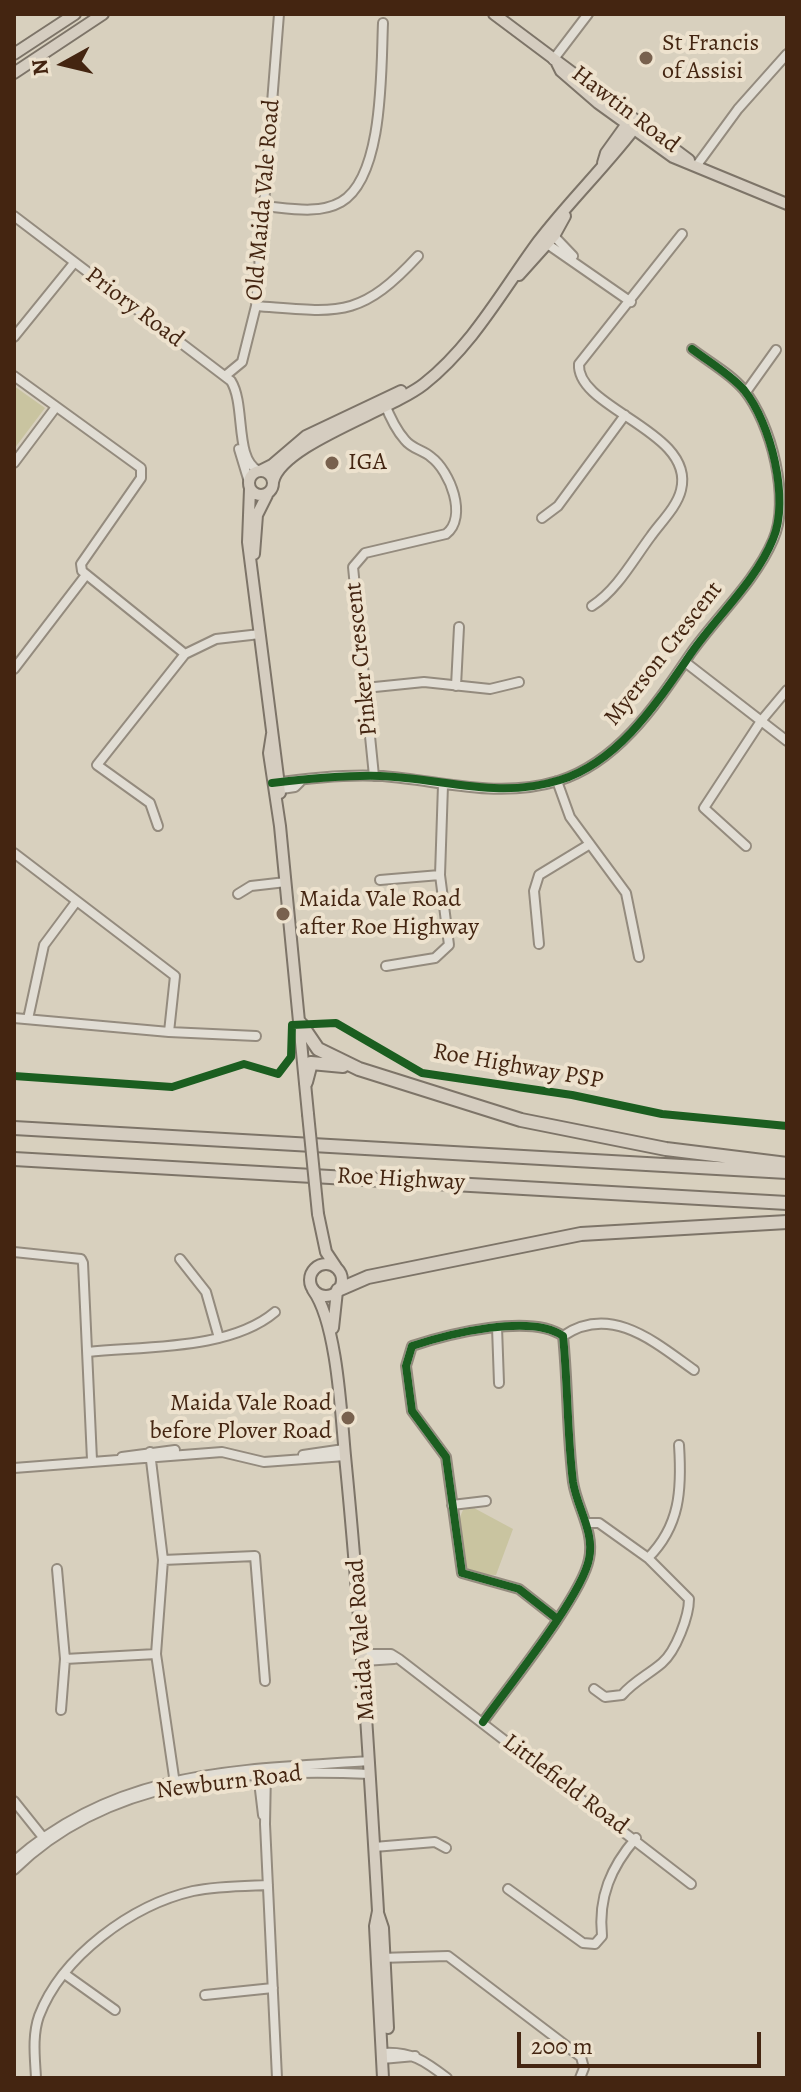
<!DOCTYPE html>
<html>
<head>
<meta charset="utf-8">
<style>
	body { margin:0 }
	#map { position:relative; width:801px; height:2092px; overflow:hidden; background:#d8d0be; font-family:Alegreya,serif }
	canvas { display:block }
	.frame { position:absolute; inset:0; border:16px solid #442511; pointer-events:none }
	.north { position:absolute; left:24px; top:24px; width:80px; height:80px; -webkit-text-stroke:6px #ede2ce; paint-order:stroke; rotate:262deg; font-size:22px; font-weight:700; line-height:32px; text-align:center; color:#442511 }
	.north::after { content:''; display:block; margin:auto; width:28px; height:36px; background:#442511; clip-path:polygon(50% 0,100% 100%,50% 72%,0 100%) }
	.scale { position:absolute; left:517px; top:2032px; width:244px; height:36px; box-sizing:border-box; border:4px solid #442511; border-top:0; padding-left:10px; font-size:24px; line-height:28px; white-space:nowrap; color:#442511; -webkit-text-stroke:6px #ede2ce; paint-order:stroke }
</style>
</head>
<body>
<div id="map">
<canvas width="801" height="2092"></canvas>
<div class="frame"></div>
<div class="north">N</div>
<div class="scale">200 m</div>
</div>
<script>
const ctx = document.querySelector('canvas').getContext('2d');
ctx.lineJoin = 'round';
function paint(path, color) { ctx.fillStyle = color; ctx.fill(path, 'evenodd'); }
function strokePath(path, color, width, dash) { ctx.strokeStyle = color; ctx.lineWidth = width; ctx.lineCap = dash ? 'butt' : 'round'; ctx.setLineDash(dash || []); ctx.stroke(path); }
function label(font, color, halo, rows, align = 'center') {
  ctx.font = font + ' Alegreya,serif'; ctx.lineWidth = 8; ctx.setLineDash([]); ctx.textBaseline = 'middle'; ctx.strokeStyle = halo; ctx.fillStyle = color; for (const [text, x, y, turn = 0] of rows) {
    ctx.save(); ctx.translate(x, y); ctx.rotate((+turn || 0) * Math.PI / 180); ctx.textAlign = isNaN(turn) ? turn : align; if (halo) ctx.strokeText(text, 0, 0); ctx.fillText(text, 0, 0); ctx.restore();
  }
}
const green = new Path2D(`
	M14 386 45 408 14 449Z
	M474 1508 513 1529 496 1575 469 1574C460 1561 455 1524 463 1510Z`);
const minor = new Path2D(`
	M553 60 588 14
	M697 165 738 109 787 54
	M263 206C288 208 318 215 341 202 384 177 381 69 383 23
	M14 216 231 381C246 405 234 460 259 471
	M552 234 573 256
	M543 241 631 302
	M256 306C338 312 359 320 418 256
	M14 337 74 263
	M14 376 141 468V478L81 564 82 571 185 654 216 639 260 634
	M225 376 242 362 256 306 279 14
	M746 392 776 350
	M239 449 249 482
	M14 463 56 407
	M542 518 558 506 625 415
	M592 606C617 590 633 560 651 536 660 523 677 507 681 490 696 431 576 409 579 364L682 234
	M685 662 787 741
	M14 669 86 575
	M456 686 459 627
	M365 688 424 682 490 689 519 682
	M374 776 353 567 365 553 446 534C468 517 450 471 431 457 423 450 412 449 405 440 396 430 389 415 384 402
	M557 781 570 817 626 893 639 957
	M275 783C308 778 350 774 383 776 443 781 498 799 558 781 619 762 657 703 691 653 717 616 755 582 773 540 791 500 771 423 744 390 731 374 709 362 692 349
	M275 790 295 787 300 782
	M158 826 150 803 97 765 185 654
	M746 846 704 808 761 721 787 690
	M14 853 175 976 169 1032
	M380 880 440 875
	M238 894 251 886 286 882
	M539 944 534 891 539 875 590 844
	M386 966 435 958 449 945 440 875 443 785
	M14 1018 169 1032 256 1036
	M28 1019 44 945 76 902
	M14 1252 81 1259 83 1263 92 1460
	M180 1259 206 1292 219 1338
	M497 1327 499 1383
	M563 1336C611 1303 656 1343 694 1370
	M88 1352C146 1346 230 1350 275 1312
	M150 1452 163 1560 156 1654 175 1784
	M303 1455 344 1449
	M122 1457 175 1450
	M14 1468 222 1452 264 1462 345 1456
	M452 1505 486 1501
	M586 1523H599L648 1558 689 1599C689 1616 676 1651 662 1663 648 1675 634 1681 622 1695L605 1697 594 1689
	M648 1558C680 1526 682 1490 679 1445
	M163 1560 255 1556 265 1681
	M57 1569 65 1659 61 1710
	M364 1654H391L399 1659 691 1884
	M65 1659 156 1654
	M364 1661 394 1659
	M483 1722C508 1687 582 1596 589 1559 595 1532 577 1508 573 1482 567 1434 568 1385 563 1336 531 1313 448 1334 412 1346L406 1366 412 1411 446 1457 462 1573 519 1589 556 1618
	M266 1771 265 1824 277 2078
	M258 1773 263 1815
	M14 1801 46 1841
	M374 1847 435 1842 446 1848
	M14 1861C118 1769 238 1770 369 1761
	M14 1870C107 1778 246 1768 370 1774
	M508 1889 583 1943 595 1944 602 1936C598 1897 611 1867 636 1838
	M379 1958 448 1956 581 2057 584 2068 580 2078
	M66 1975 115 2010
	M205 1995 273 1988
	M382 2053C411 2051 425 2061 447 2078
	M382 2059 415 2056
	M36 2078C35 2058 32 2036 39 2016 62 1956 132 1905 193 1891 217 1886 243 1886 268 1885`);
const major = new Path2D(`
	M494 14 689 160
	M14 54 75 14
	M557 63 561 71 598 103 673 157 787 204
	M14 73 103 14
	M603 163 606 153 629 121
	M519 275 554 236 565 216
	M249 483a12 12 0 1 1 24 0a12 12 0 1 1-24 0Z
	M260 471 272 465 306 436 401 391
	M273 482C281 444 390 411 424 384 473 345 502 291 538 242 570 200 609 163 640 121
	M250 489 248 542 280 793
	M254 554 257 515 267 495
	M272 734 269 753 280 826 308 1114
	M318 1214 326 1252 336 1267
	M310 1280a16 16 0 1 1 32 0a16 16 0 1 1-32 0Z
	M313 1290C337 1323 341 1413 345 1456 360 1607 369 1759 378 1911L375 1926 383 2078
	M333 1328 337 1291
	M378 1913 383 1928 388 2028`);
const highway = new Path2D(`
	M301 1024 318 1049 359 1069 521 1120 666 1149 787 1164
	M306 1082 311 1063 343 1066
	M14 1128 787 1172
	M14 1159 787 1203
	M338 1290 368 1277 581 1234 787 1222`);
const majorBridge = new Path2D(`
	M308 1114 318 1214`);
const cycleway = new Path2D(`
	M272 783C306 779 345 775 380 776 443 778 497 800 560 780 620 761 658 701 692 652 718 615 756 581 773 539 790 500 771 423 744 390 730 374 709 362 692 349
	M14 1076 172 1087 244 1064 278 1074 291 1057 292 1025 336 1023 422 1073 572 1095 662 1114 787 1126
	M483 1722C508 1687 582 1596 589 1559 595 1532 577 1508 573 1482 567 1434 568 1385 563 1336 531 1313 448 1334 412 1346L406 1366 412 1411 446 1457 462 1573 519 1589 556 1618`);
const markers = [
	[646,58,8,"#78614e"],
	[332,463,8,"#78614e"],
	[283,914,8,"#78614e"],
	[348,1418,8,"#78614e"]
];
const poiNames = [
	["St Francis",662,44],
	["of Assisi",662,72],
	["IGA",348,463],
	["Maida Vale Road",299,900],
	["after Roe Highway",299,928],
	["Maida Vale Road",332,1404,"right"],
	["before Plover Road",332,1432,"right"]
];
const streetNames = [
	["Hawtin Road",625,110,37],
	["Old Maida Vale Road",264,200,-85],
	["Priory Road",134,308,37],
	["Myerson Crescent",664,654,-52],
	["Pinker Crescent",362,659,-96],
	["Roe Highway PSP",518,1067,10],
	["Roe Highway",401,1180,3],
	["Maida Vale Road",362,1640,-94],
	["Newburn Road",229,1783,-7],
	["Littlefield Road",565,1785,37]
];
paint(green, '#c9c4a0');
strokePath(minor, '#948b7e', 12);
strokePath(major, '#7d7468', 14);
strokePath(highway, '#7d7468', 16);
strokePath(minor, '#e1ddd4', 8);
strokePath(major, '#d5cdc0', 10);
strokePath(highway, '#d5cdc0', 12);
strokePath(majorBridge, '#7d7468', 14, []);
strokePath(majorBridge, '#d5cdc0', 10);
strokePath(cycleway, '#1b5e20', 8);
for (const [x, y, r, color] of markers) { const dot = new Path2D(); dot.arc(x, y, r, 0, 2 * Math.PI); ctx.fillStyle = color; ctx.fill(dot); strokePath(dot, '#ede2ce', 3); }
label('24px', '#442511', '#ede2ce', poiNames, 'left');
label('24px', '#442511', '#ede2ce', streetNames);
</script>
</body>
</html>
